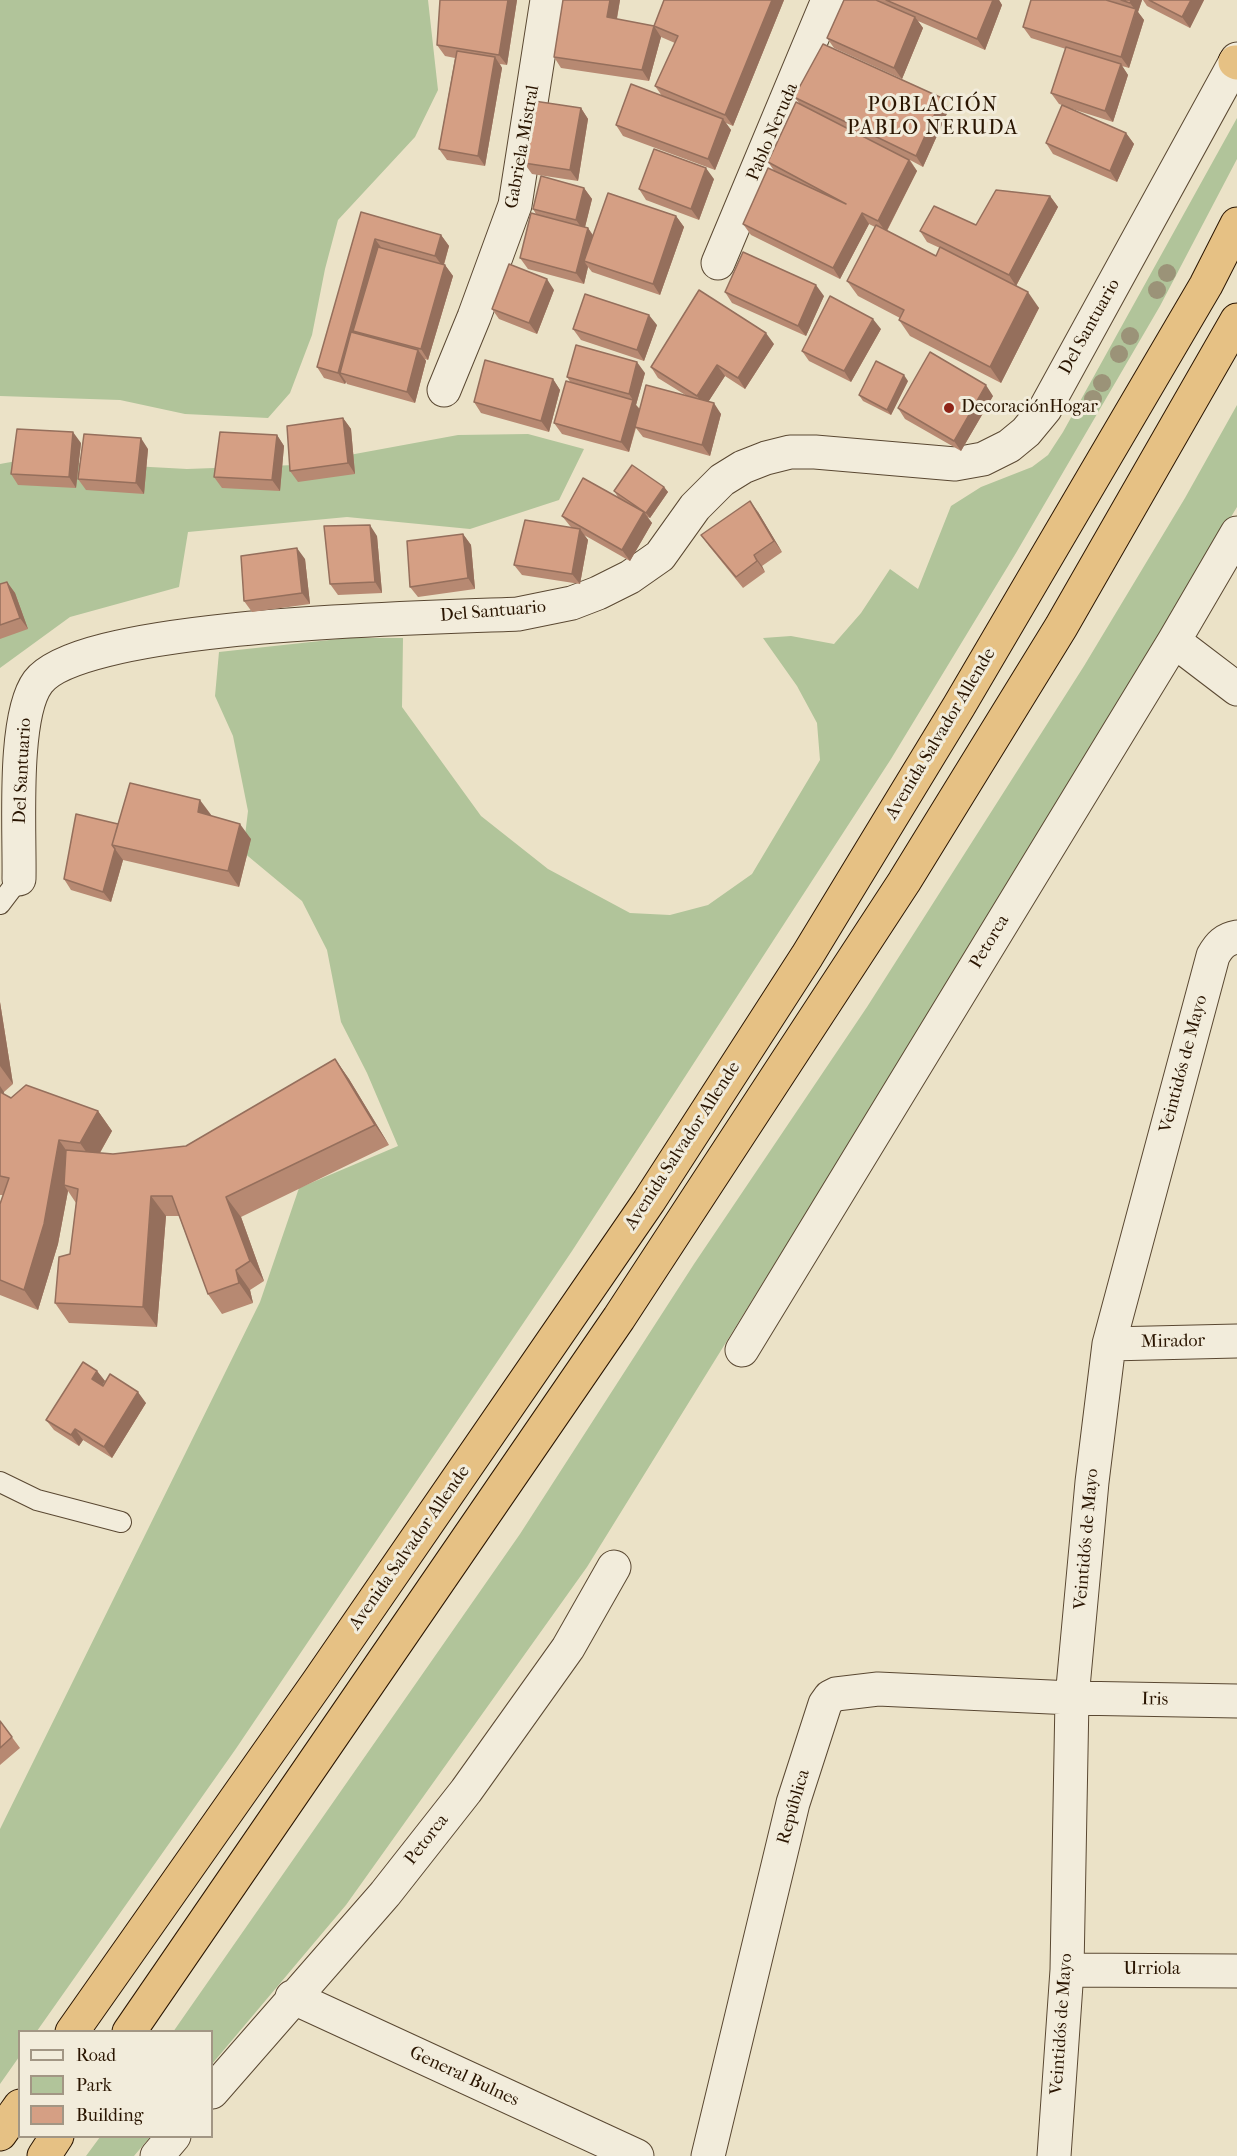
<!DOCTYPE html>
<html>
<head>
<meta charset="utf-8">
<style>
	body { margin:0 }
	#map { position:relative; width:1237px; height:2156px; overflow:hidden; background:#ebe2c7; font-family:"IM FELL French Canon",serif }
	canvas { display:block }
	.legend { position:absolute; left:18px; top:2030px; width:195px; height:108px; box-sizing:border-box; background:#f2ecdb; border:2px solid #a29684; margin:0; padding:8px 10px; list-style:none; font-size:18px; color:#2a1501 }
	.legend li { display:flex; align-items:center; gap:12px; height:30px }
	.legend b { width:30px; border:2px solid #a29684 }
</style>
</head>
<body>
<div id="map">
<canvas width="1237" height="2156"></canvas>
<ul class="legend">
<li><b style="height:8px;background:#f2ecdb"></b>Road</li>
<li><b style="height:16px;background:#b1c49a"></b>Park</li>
<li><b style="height:16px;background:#d59f84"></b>Building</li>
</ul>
</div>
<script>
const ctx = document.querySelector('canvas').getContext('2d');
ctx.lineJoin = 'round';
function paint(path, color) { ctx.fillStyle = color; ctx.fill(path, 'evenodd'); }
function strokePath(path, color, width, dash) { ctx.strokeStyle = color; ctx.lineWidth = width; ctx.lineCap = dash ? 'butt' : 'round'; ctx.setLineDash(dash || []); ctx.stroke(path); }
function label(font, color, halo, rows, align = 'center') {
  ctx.font = font + ' "IM FELL French Canon",serif'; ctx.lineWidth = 6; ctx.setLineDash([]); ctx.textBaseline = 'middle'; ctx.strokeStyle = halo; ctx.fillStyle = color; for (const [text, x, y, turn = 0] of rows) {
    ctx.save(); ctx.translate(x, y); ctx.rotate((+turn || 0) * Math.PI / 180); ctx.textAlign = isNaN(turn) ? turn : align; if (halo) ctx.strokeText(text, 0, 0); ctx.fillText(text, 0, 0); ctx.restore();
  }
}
const green = new Path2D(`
	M0 0H428L438 90 415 137 338 220 325 269 312 335 290 393 268 418 185 414 120 400 0 396Z
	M1237 118V159L1160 306 1016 553 891 759 572 1251 235 1750 37 2031 20 2032 19 2057 0 2084V1829L260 1302 299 1188 398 1146 367 1073 341 1022 327 950 302 901 243 852 248 811 233 736 215 696 219 652 348 638H403L402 707 481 816 548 869 630 913 670 915 708 905 752 874 820 760 817 723 797 686 763 638 791 636 834 644 861 613 890 569 918 589 951 506 981 487 1032 467 1048 455 1063 432Z
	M1237 405V507L898 1070 785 1247 587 1567 346 1905 212 2064V2032H173L520 1534 694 1264 867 1007 1084 666 1185 498Z
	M528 434 584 449 559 500 470 529 347 517 188 532 179 587 70 617 0 668V464L22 460 187 469 295 465 458 435Z
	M100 2137V2136L150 2137 134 2156H86Z`);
const service = new Path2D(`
	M0 904 19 879
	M0 1482 37 1500 121 1522`);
const minor = new Path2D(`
	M718 263 828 0
	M444 390 474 317 515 205 547 0
	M1174 641 1237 689
	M19 879C20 832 12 717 38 682 83 622 435 618 518 614L572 603 598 593 630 577 660 556 695 507 722 480 743 467 766 458 790 452H815L955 464 983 459 1009 446 1026 432 1045 409 1237 59
	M1109 1344 1237 1341
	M742 1350 1174 641 1237 533
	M1067 1970 1237 1971
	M292 1997 637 2156
	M212 2092 385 1894 466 1791 568 1648 614 1567
	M157 2156 174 2136
	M708 2156 793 1803 825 1704 830 1697 836 1694 878 1689 1072 1698 1237 1701
	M1054 2156 1067 1970 1072 1698 1092 1482 1109 1344 1213 956C1219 945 1225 939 1237 937`);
const trunk = new Path2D(`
	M1235 62 1237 63
	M72 2032 318 1682 649 1201 807 956 959 706 1206 285 1237 224
	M129 2032 619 1318 904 882 1061 627 1237 320
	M0 2134 20 2106
	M44 2156 57 2136`);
const trees = [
	[1167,273],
	[1157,290],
	[1130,336],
	[1119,354],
	[1102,383],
	[1093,399]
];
const wall = new Path2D(`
	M440 0H517L507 65 500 64 502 68 485 166 447 160 439 149 455 58 445 56 437 45Z
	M563 0H620L617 19 654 26 664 0H784L733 126 726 123 731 130 715 170 623 136 616 125 662 96 655 86 675 43 661 37 649 81 561 68 554 57Z
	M844 0H999L1002 5 985 50 918 21 923 28 902 79 834 48 827 38Z
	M1031 0H1142L1138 12 1144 20 1129 68 1122 66 1128 75 1113 122 1066 107 1126 133 1134 144 1117 182 1053 154 1046 143 1062 105 1059 104 1051 93 1066 49 1031 38 1023 27Z
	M1143 0H1204L1190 28 1147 6Z
	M794 97 949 109 923 167 910 160 917 171 887 231 936 256 940 248 927 242 920 231 976 225 1050 196 1058 207 1016 286 1039 308 1001 383 910 336 899 320 900 318 858 296 847 281 875 227 869 224 840 279 751 235 743 224 775 172 768 162 800 104Z
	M581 108 588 119 578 181 532 174 524 163Z
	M714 179 699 220 646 200 639 189Z
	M584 188 592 199 585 227 588 228 593 235 676 216 684 227 660 295 592 272 588 267 584 284 528 269 520 258 536 214 533 209Z
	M361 212 441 235 449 246 444 265H445L453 276 428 360 425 359 426 361 415 403 347 384 346 382 345 384 324 378 317 367Z
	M554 290 537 334 499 319 492 309Z
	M725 292 824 296 806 336 732 303Z
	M657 325 644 361 581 340 573 329Z
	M881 329 851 382 809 361 802 351Z
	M774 344 745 389 725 376 708 402 721 414 710 456 643 437 636 428 629 452 562 434 554 423 571 383 567 377 645 373 636 405 640 409 687 396 658 378 651 367Z
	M553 379 560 390 549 432 481 413 474 402Z
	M908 381 891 415 863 401 859 395Z
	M993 396 961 451 905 419 898 408Z
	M343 418 351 429 355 474 298 482 290 471Z
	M277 435 284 446 280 491 222 488 214 477Z
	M81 443 76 488 18 485 11 474Z
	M148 449 144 494 86 490 78 479Z
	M664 487 668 492 650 518 647 517 652 523 630 561 584 535 588 540 580 584 522 575 514 565 572 528 570 526 562 516 623 501 618 497 614 491Z
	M758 512 782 552 762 566 765 572 743 588 709 546 701 535Z
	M463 534 471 545 475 589 418 597 410 587Z
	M377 536 382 593 338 595 330 584Z
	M305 559 310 604 252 612 244 601Z
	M7 582 15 593 28 629 0 639V584Z
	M212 816 251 839 239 887 123 860 111 902 71 890 64 879 118 824Z
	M0 1002 13 1084 4 1092 3 1094 11 1098 98 1111 112 1131 100 1153 113 1154 186 1146 335 1059 349 1079 389 1145 241 1217 264 1281 250 1290 253 1303 222 1314 208 1294 179 1216H166L157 1327 69 1323 55 1303 70 1254 76 1203 68 1191 58 1244 38 1310 0 1295V1203L3 1195H0Z
	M97 1371 105 1381 102 1385 146 1403 112 1458 83 1440 79 1446 54 1430 46 1420Z
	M0 1721 20 1748 0 1765Z`);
const shadedWall = new Path2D(`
	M508 0H517L507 65 499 55Z
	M610 0H620L615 28 607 17Z
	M772 0H784L733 126 725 115Z
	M993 0H999L1002 5 985 50 977 39Z
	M1131 0H1142L1138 12 1144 20 1129 68 1121 57 1136 11 1130 3Z
	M1191 0H1204L1190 28 1182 17Z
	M915 17 923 28 902 79 894 68Z
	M654 26 661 37 649 81 642 70Z
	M495 57 502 68 485 166 478 156Z
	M1121 64 1128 75 1113 122 1105 111Z
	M942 98 949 109 923 167 916 156Z
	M581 108 588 119 578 181 570 170Z
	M723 119 731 130 715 170 708 159Z
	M1126 133 1134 144 1117 182 1110 171Z
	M909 160 917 171 886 232 878 221Z
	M706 168 714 179 699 220 691 209Z
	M584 188 592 199 584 231 576 220Z
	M1050 196 1058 207 1016 286 1009 275Z
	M862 213 869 224 840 279 833 268Z
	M676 216 684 227 660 295 653 284Z
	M588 228 595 239 584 261 588 267 584 284 576 273Z
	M441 235 449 246 443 267 435 256Z
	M375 239 383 250 353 331 358 338 340 373 346 382 345 384 338 373Z
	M445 265 453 276 428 360 421 349Z
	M547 279 554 290 537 334 529 323Z
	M816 285 824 296 806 336 798 326Z
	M1028 292 1039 308 1001 383 990 367Z
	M649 315 657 325 644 361 637 350Z
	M873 319 881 329 851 382 844 371Z
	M766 333 774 344 745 389 738 378Z
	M418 350 426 361 415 403 407 392Z
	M637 362 645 373 636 405 640 410 629 452 621 442 633 400 629 394Z
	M717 365 725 376 705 407 697 396Z
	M904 375 908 381 891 415 887 410Z
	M553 379 560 390 549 432 541 421Z
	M986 385 993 396 961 451 954 441Z
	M714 403 721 414 710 456 702 445Z
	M343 418 351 429 355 474 348 463Z
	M73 432 81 443 76 488 69 477Z
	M277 435 284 446 280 491 272 480Z
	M141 438 148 449 144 494 136 483Z
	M664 487 668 492 650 518 646 513Z
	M750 501 758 512 782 552 774 541Z
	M644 512 652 523 630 561 622 550Z
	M370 525 377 536 382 593 375 582Z
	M580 529 588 540 580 584 572 574Z
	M463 534 471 545 475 589 468 578Z
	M297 548 305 559 310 604 302 593Z
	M754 555 762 566 765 572 757 561Z
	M7 582 15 593 28 629 20 618Z
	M200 800 212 816 198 812Z
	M240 824 251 839 239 887 228 871Z
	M115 849 123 860 111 902 103 892Z
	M0 1002 13 1084 0 1066Z
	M335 1059 349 1079 389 1145 375 1125Z
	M0 1086 4 1092 2 1106 0 1104Z
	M98 1111 112 1131 94 1163 80 1143Z
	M59 1140 73 1160 64 1185 68 1191 58 1244 38 1310 24 1290Z
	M151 1196 166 1216 157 1327 143 1307Z
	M226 1197 241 1217 264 1281 250 1261Z
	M236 1270 250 1290 253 1303 239 1283Z
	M97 1371 105 1381 100 1390 92 1379Z
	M138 1392 146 1403 112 1458 104 1447Z
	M75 1429 83 1440 79 1446 71 1435Z`);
const building = new Path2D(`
	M440 0H508L499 55 437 45Z
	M563 0H610L607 17 654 26 642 70 554 57Z
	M664 0H772L725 115 655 86 678 36 654 26Z
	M844 0H876L915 17 894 68 827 38Z
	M886 0H993L977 39Z
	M1031 0H1106L1136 9 1121 57 1023 27Z
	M1121 0H1131L1130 3Z
	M1149 0H1191L1182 17Z
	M823 44 942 98 916 156 794 97Z
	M1066 47 1121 64 1105 111 1051 93Z
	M457 51 495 57 478 156 439 149Z
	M631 84 723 119 708 159 616 125Z
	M534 101 581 108 570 170 524 163Z
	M796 102 909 160 878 221 862 213 833 268 743 224 768 168 846 204 768 162Z
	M1062 105 1126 133 1110 171 1046 143Z
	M654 149 706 168 691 209 639 189Z
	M541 176 584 188 576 220 533 209Z
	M996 190 1050 196 1009 275 920 231 934 206 976 225Z
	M608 193 676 216 653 284 584 261Z
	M361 212 441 235 435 256 375 239 338 373 317 367Z
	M531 213 588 228 576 273 520 258Z
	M876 225 936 256 940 247 1028 292 990 367 899 320 904 310 847 281Z
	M378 247 445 265 421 349 353 331Z
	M743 252 816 285 798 326 725 292Z
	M509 264 547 279 529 323 492 309Z
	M699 290 766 333 738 378 717 365 697 396 651 367Z
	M585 294 649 315 637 350 573 329Z
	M830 296 873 319 844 371 802 351Z
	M351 332 418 350 407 392 340 373Z
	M576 345 637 362 629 394 567 377Z
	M930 352 986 385 954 441 898 408Z
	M485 360 553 379 541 421 474 402Z
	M876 361 904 375 887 410 859 395Z
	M566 381 633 400 621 442 554 423Z
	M646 385 714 403 702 445 635 427Z
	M343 418 348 463 290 471 287 426Z
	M17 429 73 432 69 477 11 474Z
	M220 432 277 435 272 480 214 477Z
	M84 434 141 438 136 483 78 479Z
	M632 465 664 487 646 513 614 491Z
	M583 478 644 512 622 550 562 516Z
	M750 501 774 541 754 555 757 561 736 577 701 535Z
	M525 520 580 529 572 574 514 565Z
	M370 525 375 582 330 584 324 526Z
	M463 534 468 578 410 587 407 541Z
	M297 548 302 593 244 601 241 556Z
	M7 582 20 618 0 625V584Z
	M130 783 200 800 198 812 240 824 228 871 112 845Z
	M76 814 118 824 112 845 115 849 103 892 64 879Z
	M335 1059 375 1125 226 1197 250 1261 236 1270 239 1283 208 1294 172 1196H151L143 1307 55 1303 59 1257 70 1254 78 1189 64 1185 66 1150 113 1154 186 1146Z
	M26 1085 98 1111 80 1143 59 1140 44 1224 24 1290 0 1280V1204L9 1178 0 1176V1092L11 1098Z
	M83 1362 97 1371 92 1379 103 1386 110 1374 138 1392 104 1447 75 1429 71 1435 46 1420Z
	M0 1721 12 1737 0 1748Z`);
const markers = [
	[949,408,6,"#8f2418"]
];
const streetNames = [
	["Pablo Neruda",773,132,-67],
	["Gabriela Mistral",523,147,-80],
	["Del Santuario",1090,327,-61],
	["Del Santuario",493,612,-5],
	["Avenida Salvador Allende",941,734,-59],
	["Del Santuario",23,771,-87],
	["Petorca",990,942,-59],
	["Veintidós de Mayo",1184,1064,-75],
	["Avenida Salvador Allende",683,1146,-57],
	["Mirador",1173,1342,-1],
	["Veintidós de Mayo",1087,1539,-85],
	["Avenida Salvador Allende",410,1548,-55],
	["Iris",1155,1700,1],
	["República",794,1807,-74],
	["Petorca",427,1840,-52],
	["Urriola",1152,1970],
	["Veintidós de Mayo",1062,2024,-86],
	["General Bulnes",464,2077,25]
];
const poiNames = [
	["DecoraciónHogar",961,408]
];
const neighbourhoodNames = [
	["POBLACIÓN",933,106],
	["PABLO NERUDA",933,129]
];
paint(green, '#b1c49a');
strokePath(service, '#5a4832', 22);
strokePath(minor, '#5a4832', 35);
strokePath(trunk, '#2a1501', 35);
strokePath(service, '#f2ecdb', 20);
strokePath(minor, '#f2ecdb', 33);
strokePath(trunk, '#e6c184', 33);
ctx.fillStyle = '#9b9378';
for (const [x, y] of trees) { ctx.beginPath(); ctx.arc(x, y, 9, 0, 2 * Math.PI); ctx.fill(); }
paint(wall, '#b78972');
paint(shadedWall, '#956f5c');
paint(building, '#d59f84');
strokePath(building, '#956f5c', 1.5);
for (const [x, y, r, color] of markers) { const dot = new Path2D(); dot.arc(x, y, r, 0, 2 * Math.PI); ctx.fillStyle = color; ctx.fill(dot); strokePath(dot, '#f2ecdb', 2); }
label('18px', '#2a1501', '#f2ecdb', streetNames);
label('18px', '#2a1501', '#f2ecdb', poiNames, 'left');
ctx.letterSpacing = '1.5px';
label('20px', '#2a1501', '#f2ecdb', neighbourhoodNames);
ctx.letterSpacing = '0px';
</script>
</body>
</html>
